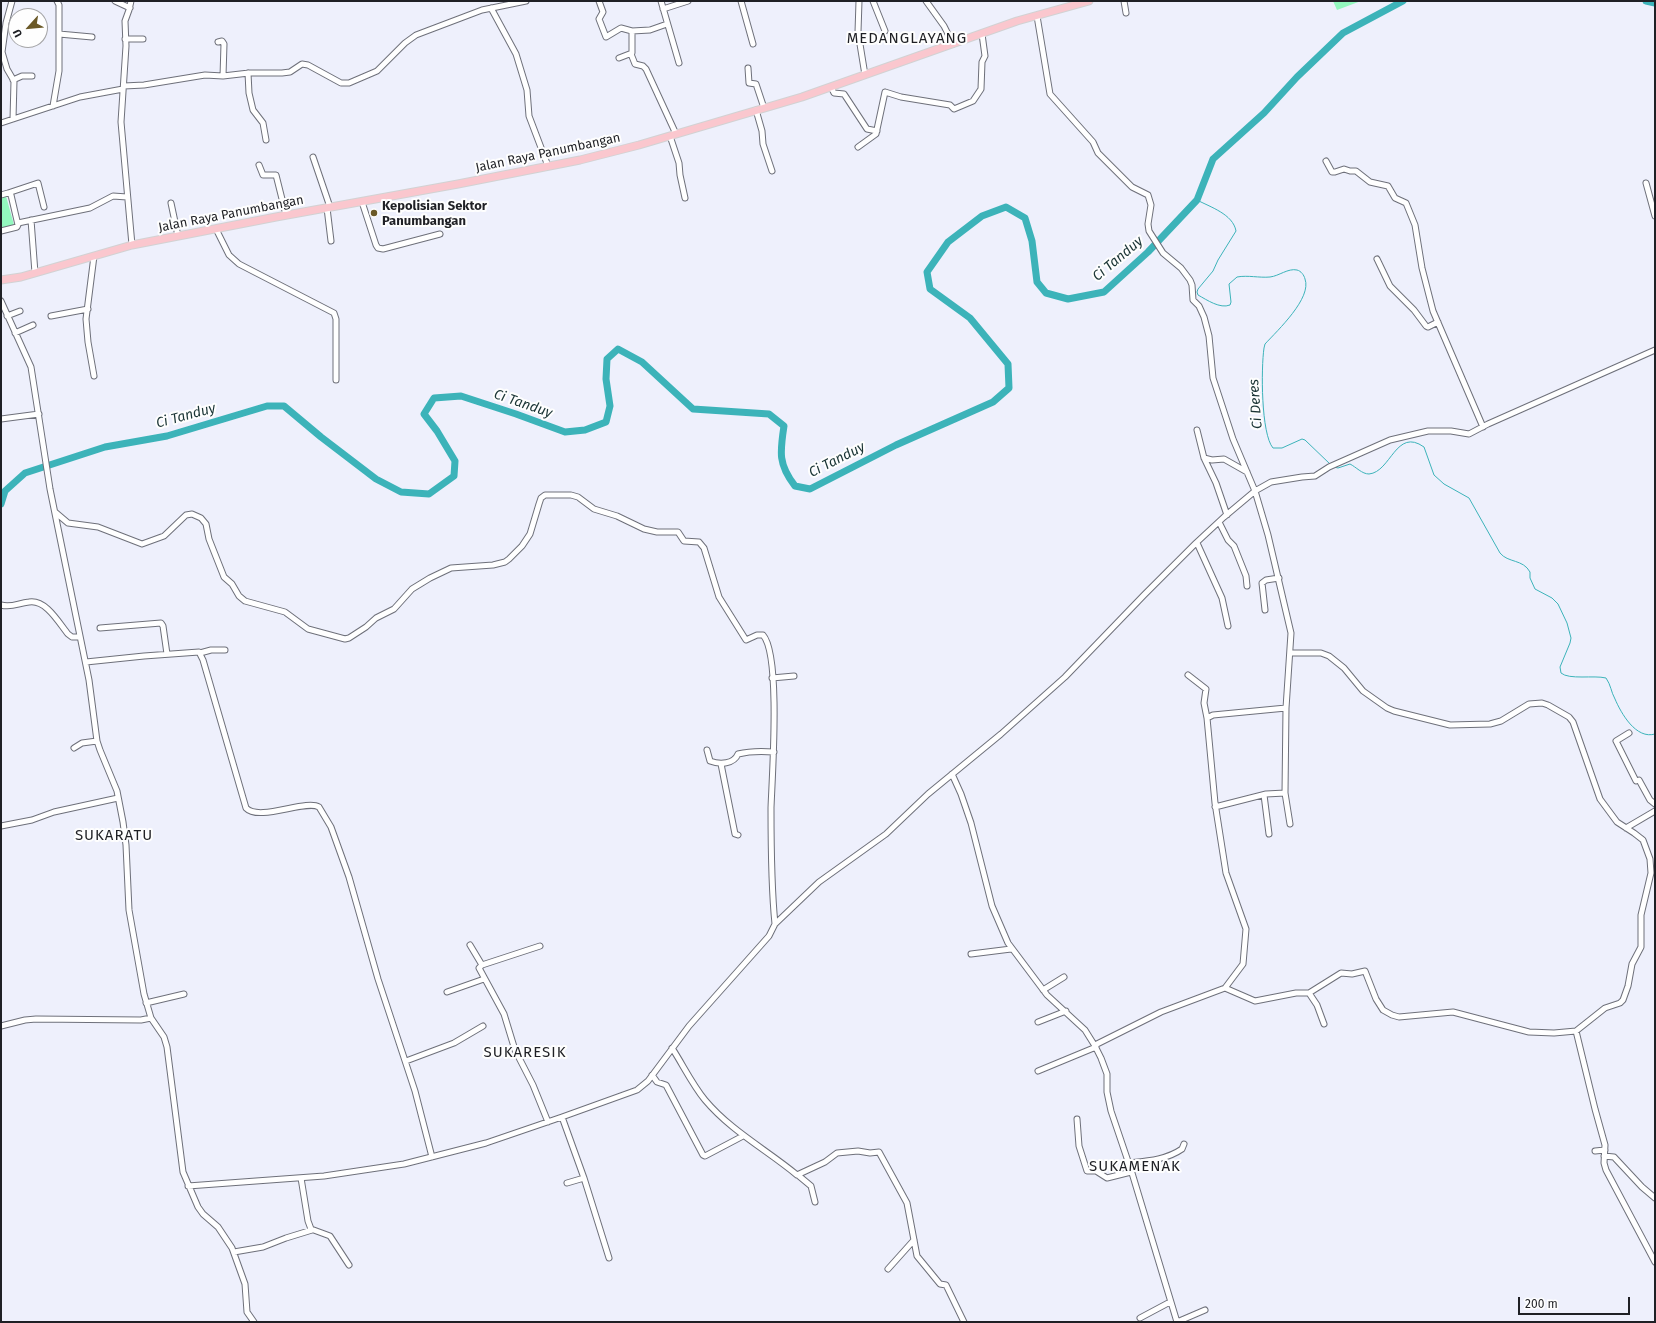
<!DOCTYPE html>
<html>
<head>
<meta charset="utf-8">
<style>
	body { margin:0 }
	#map { position:relative; width:1656px; height:1323px; overflow:hidden; background:#eef0fc; font-family:"Fira Sans",sans-serif }
	canvas { display:block }
	.frame { position:absolute; inset:0; border:2px solid #1f2025; pointer-events:none }
	.north { position:absolute; left:8px; top:8px; width:40px; height:40px; box-sizing:border-box; background:#fefefe; border:1px solid #a5a5a7; border-radius:50%; rotate:243deg; font-size:11px; font-weight:700; line-height:16px; text-align:center; color:#1f2025 }
	.north::after { content:''; display:block; margin:auto; width:14px; height:18px; background:#6b5927; clip-path:polygon(50% 0,100% 100%,50% 72%,0 100%) }
	.scale { position:absolute; left:1518px; top:1297px; width:112px; height:18px; box-sizing:border-box; border:2px solid #1f2025; border-top:0; padding-left:5px; font-size:12px; line-height:14px; white-space:nowrap; color:#1f2025; -webkit-text-stroke:3px #fefefe; paint-order:stroke }
</style>
</head>
<body>
<div id="map">
<canvas width="1656" height="1323"></canvas>
<div class="frame"></div>
<div class="north">U</div>
<div class="scale">200 m</div>
</div>
<script>
const ctx = document.querySelector('canvas').getContext('2d');
ctx.lineJoin = 'round';
function paint(path, color) { ctx.fillStyle = color; ctx.fill(path, 'evenodd'); }
function strokePath(path, color, width, dash) { ctx.strokeStyle = color; ctx.lineWidth = width; ctx.lineCap = dash ? 'butt' : 'round'; ctx.setLineDash(dash || []); ctx.stroke(path); }
function label(font, color, halo, rows, align = 'center') {
  ctx.font = font + ' "Fira Sans",sans-serif'; ctx.lineWidth = 4; ctx.setLineDash([]); ctx.textBaseline = 'middle'; ctx.strokeStyle = halo; ctx.fillStyle = color; for (const [text, x, y, turn = 0] of rows) {
    ctx.save(); ctx.translate(x, y); ctx.rotate((+turn || 0) * Math.PI / 180); ctx.textAlign = isNaN(turn) ? turn : align; if (halo) ctx.strokeText(text, 0, 0); ctx.fillText(text, 0, 0); ctx.restore();
  }
}
const green = new Path2D(`
	M1333 1H1361L1337 10Z
	M6 196 14 225 1 229V197Z`);
const stream = new Path2D(`
	M1197 200C1210 207 1233 214 1236 231L1218 260 1213 271 1198 289 1197 292 1198 295C1207 300 1220 309 1230 305L1231 302 1229 284 1237 277C1248 275 1259 278 1270 277 1279 276 1288 268 1297 270 1301 271 1304 275 1305 279 1312 298 1278 330 1265 344L1264 348C1261 368 1261 434 1273 448H1282L1302 439 1305 440 1330 464
	M1334 467 1338 468 1350 464C1356 467 1362 474 1369 474 1391 472 1396 427 1424 447L1434 475 1444 484 1469 498 1500 553C1508 563 1523 559 1530 572V578L1535 589 1552 598 1558 604 1567 623 1571 638 1570 643 1560 667 1561 673C1569 680 1594 675 1606 678 1611 685 1611 692 1615 699 1621 713 1636 740 1655 734`);
const river = new Path2D(`
	M1646 1 1655 3
	M1 504 5 491 25 473 105 447 167 436 267 406H284L321 437 376 479 401 492 429 494 454 476 455 461 437 431 424 414 434 398 461 396 516 414 565 432 585 430 606 422 610 406 606 379 607 359 618 349 642 362 693 409 769 414 784 426C780 452 778 464 795 486L810 489 896 445 993 402 1009 388 1008 364 970 318 930 289 927 272 948 242 982 216 1006 207 1025 218 1032 241 1037 282 1046 293 1068 299 1104 292 1148 252 1197 200 1213 159 1264 113 1297 77 1343 33 1403 1`);
const minor = new Path2D(`
	M12 1 6 23 2 52 7 69 14 81 13 119
	M115 1 130 8
	M131 1 129 10 125 21 126 46 121 122 132 245
	M599 1 603 12 599 19 606 37 621 28 632 31
	M661 1 679 63
	M741 1 753 44
	M859 1 858 32 865 75
	M873 1 885 31
	M926 1 944 26 953 44
	M1124 1 1126 13
	M491 8 516 54 527 90 529 116 548 166
	M663 9 688 1
	M1037 16 1050 94 1093 142 1098 153 1132 187 1148 195 1151 205 1148 224 1149 231 1163 253 1181 268 1190 280 1192 285 1193 300 1199 306 1204 317 1209 336 1213 378 1233 439 1255 491 1268 535 1291 633 1286 708 1213 715 1207 718 1215 803 1226 873 1246 929 1243 964 1225 988 1161 1012 1095 1045
	M59 34 92 37
	M125 39H143
	M218 42 222 41 224 44 223 76
	M631 54 635 64 643 66 646 69 676 134
	M619 58 632 53V31L650 30 667 24
	M748 68 749 83 756 84 764 108
	M248 73 249 93 253 110 263 123 266 140
	M13 80 22 76H32
	M124 86 144 85 205 75 223 76 249 73H282L290 72 302 64 308 65 341 83H349L377 71 405 43 416 35 482 10 526 1
	M831 87 834 93 844 94 867 129 877 131
	M53 106 59 71V5L57 1
	M756 110 762 131 763 144 772 171
	M1 123 80 97 123 89
	M670 136 679 163 680 175 685 198
	M858 147 876 134 885 92 901 97 950 105 954 109 973 101 981 89 982 62 985 56 982 34
	M313 157 330 207
	M1326 161 1332 172H1335L1344 169 1350 171H1356L1370 182 1388 186 1395 198 1406 203 1415 225 1422 268 1433 311 1483 427
	M259 165 263 175H276L286 215
	M1646 183 1655 216
	M8 193 38 183 44 207
	M1 195 8 193 11 195 18 225 17 227 1 231
	M362 202 376 245 378 248 383 249 440 234
	M171 203 178 236
	M327 208 331 241
	M31 220 35 273
	M18 223 90 208 113 196 127 197
	M216 229 229 255 239 264 334 313 336 319V380
	M1377 259 1390 286 1414 310 1426 326 1428 327 1438 322
	M1 301 31 367 50 489 89 680 97 741 100 750 117 791 123 822 126 845 129 910 144 994 151 1018 164 1037 167 1047 183 1172 198 1207 203 1214 218 1227 232 1248 245 1284 247 1312 254 1322
	M7 316 20 311
	M51 316 88 309
	M15 333 33 325
	M94 376 88 342 86 319 94 256
	M1 419 39 414
	M1197 430 1204 458 1216 483 1227 515
	M1204 458 1212 460 1224 459 1247 472
	M55 512 68 523 98 527 142 544 164 536 186 515 192 514 201 518 206 524 209 539 224 577 232 584 239 596 245 601 285 612 308 629 345 639 349 638 366 627 376 618 394 609 412 589 430 578 451 568 493 565 505 562 509 559 522 546 530 534 539 504 541 498 545 495H571L578 497 594 509 617 516 644 529 657 532H678L684 541 699 542 704 548 719 597 746 640 757 635H763C781 655 772 777 771 808 771 846 771 885 775 924
	M1219 522 1228 540 1234 546 1246 576 1247 586
	M1197 543 1222 598 1228 626
	M1 605C12 608 18 603 29 602 46 599 59 623 68 634L72 637H80
	M1265 610 1262 583 1266 580 1279 578
	M100 628 161 623 163 626 167 654
	M200 653 211 650H225
	M1291 653H1321L1329 656 1344 668 1363 691 1387 708 1394 711 1450 725 1490 724 1501 721 1529 704 1542 703 1548 705 1569 717 1573 722 1600 799 1617 822 1634 833 1643 840 1650 859 1651 873 1641 915V947L1632 964 1628 986 1623 1000 1620 1003 1605 1008 1576 1031 1554 1033 1529 1032 1453 1012 1399 1017 1392 1015 1383 1010 1376 999 1365 971 1352 974 1341 973 1309 993
	M86 662 144 656 199 652 203 660 246 808C259 822 306 799 319 807L331 827 349 877 378 979 415 1091 432 1157
	M1188 675 1206 689 1204 703 1207 718
	M772 678 794 676
	M1629 733 1616 741 1636 781 1639 780 1650 800 1655 804
	M74 748 82 743 97 741
	M707 750 710 761C720 765 734 764 738 754 750 751 762 751 774 752
	M721 764 735 834 738 835
	M952 774 961 794 971 823 992 906 1008 943 1047 995 1085 1030 1095 1046 1101 1058 1107 1074V1092L1111 1111 1132 1173 1177 1322
	M1285 793 1290 824
	M1264 795 1269 834
	M1215 807 1266 794 1285 793 1286 708
	M1 826 32 820 54 812 118 798
	M1626 828 1655 811
	M470 945 482 965
	M540 946 482 965 479 968 504 1014 515 1050 533 1085 548 1122
	M971 954 1011 949
	M1225 988 1255 1001 1296 993H1309L1317 1005 1324 1024
	M1043 990 1064 977
	M447 992 484 979
	M146 1003 184 994
	M1038 1022 1066 1011
	M1 1026 25 1020 36 1019 141 1020 151 1018
	M1576 1031 1595 1109 1605 1145 1604 1163 1606 1170 1655 1262
	M672 1048C683 1065 692 1084 705 1100 731 1131 767 1150 797 1175L825 1162 837 1153 858 1151 870 1153 879 1152 907 1203 917 1256 940 1284 946 1285 964 1322
	M406 1061 454 1043 483 1026
	M1038 1071 1096 1047
	M652 1075 657 1082 666 1085 703 1155 705 1156 743 1136
	M562 1117 584 1178 609 1258
	M1077 1119 1079 1146 1087 1171H1096L1107 1178 1131 1172
	M1595 1151 1605 1150
	M1604 1156 1614 1157 1642 1187 1655 1198
	M1128 1163C1147 1161 1166 1160 1182 1149L1184 1144
	M799 1176 811 1186 815 1202
	M301 1178 308 1221 311 1229 330 1236 349 1265
	M567 1183 584 1178
	M188 1186 324 1176 404 1164 486 1143 562 1117 637 1090 648 1081 689 1026 769 936 775 924 819 882 886 834 928 794 1001 734 1065 677 1144 595 1196 543 1224 517 1255 491 1271 482 1302 477 1315 476 1329 467 1390 440 1428 431H1451L1469 434 1488 424 1655 350
	M234 1252 263 1247 286 1238 312 1230
	M888 1269 914 1240
	M1140 1318 1170 1302
	M1177 1322 1205 1310`);
const major = new Path2D(`
	M1 280 21 277 132 245 276 217 458 184 580 160 639 145 802 97 1017 21 1089 1`);
const markers = [
	[374,213,4,"#6b5927"]
];
const streetNames = [
	["Jalan Raya Panumbangan",548,153,-12],
	["Jalan Raya Panumbangan",231,214,-11]
];
const poiNames = [
	["Kepolisian Sektor",382,206],
	["Panumbangan",382,221]
];
const waterNames = [
	["Ci Tanduy",1118,259,-40],
	["Ci Tanduy",523,404,19],
	["Ci Deres",1256,404,-94],
	["Ci Tanduy",186,416,-15],
	["Ci Tanduy",837,460,-27]
];
const quarterNames = [
	["MEDANGLAYANG",907,39],
	["SUKARATU",114,836],
	["SUKARESIK",525,1053],
	["SUKAMENAK",1135,1167]
];
paint(green, '#93f8be');
strokePath(stream, '#3cb3b9', 1);
strokePath(river, '#3cb3b9', 7);
strokePath(minor, '#6e707a', 7);
strokePath(major, '#d2d2d3', 9);
strokePath(minor, '#fff', 5);
strokePath(major, '#fac7ce', 7);
for (const [x, y, r, color] of markers) { const dot = new Path2D(); dot.arc(x, y, r, 0, 2 * Math.PI); ctx.fillStyle = color; ctx.fill(dot); strokePath(dot, '#fefefe', 1.5); }
label('13px', '#1f2025', '#fefefe', streetNames);
label('bold 13px', '#1f2025', '#fefefe', poiNames, 'left');
label('italic 14px', '#1a3435', '#fefefe', waterNames);
ctx.letterSpacing = '1px';
label('15px', '#1f2025', '#fefefe', quarterNames);
ctx.letterSpacing = '0px';
</script>
</body>
</html>
